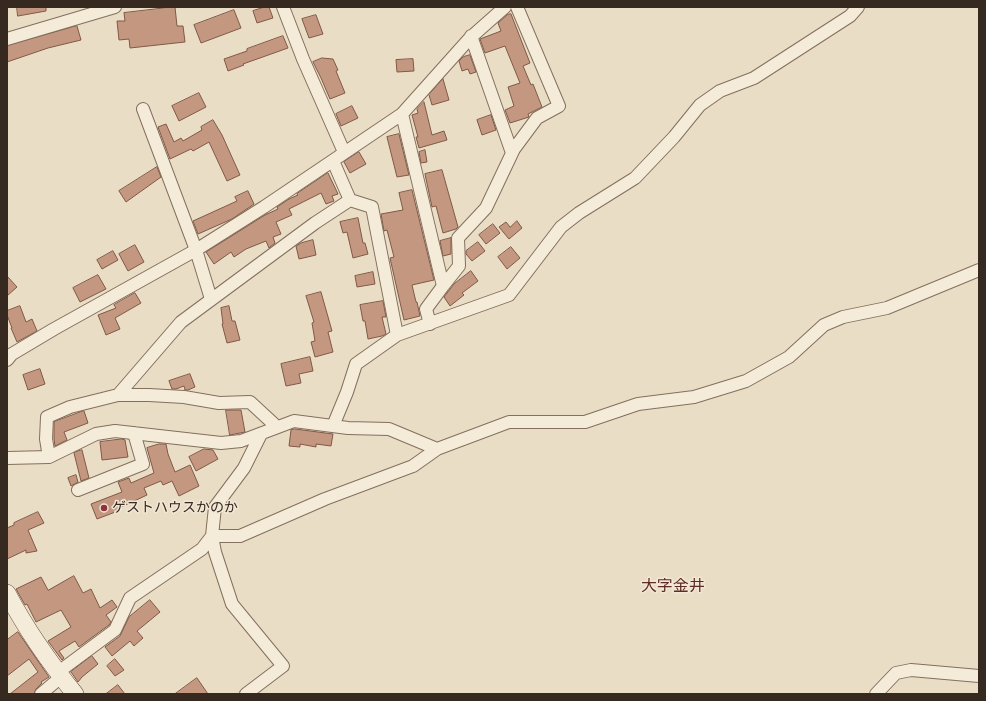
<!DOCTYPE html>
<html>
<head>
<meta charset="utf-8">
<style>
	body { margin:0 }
	#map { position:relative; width:986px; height:701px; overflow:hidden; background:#eaddc6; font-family:"Crimson Pro",serif }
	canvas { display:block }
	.frame { position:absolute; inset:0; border:8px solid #352920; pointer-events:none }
</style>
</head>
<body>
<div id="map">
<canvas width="986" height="701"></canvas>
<div class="frame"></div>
</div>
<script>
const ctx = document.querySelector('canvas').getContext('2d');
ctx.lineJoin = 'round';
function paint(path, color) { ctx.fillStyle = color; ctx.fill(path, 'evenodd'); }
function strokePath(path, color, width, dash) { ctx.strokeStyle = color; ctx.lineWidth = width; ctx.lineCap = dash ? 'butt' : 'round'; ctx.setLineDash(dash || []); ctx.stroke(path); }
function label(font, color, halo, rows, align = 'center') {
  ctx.font = font + ' "Crimson Pro","Noto Sans JP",serif'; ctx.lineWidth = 3; ctx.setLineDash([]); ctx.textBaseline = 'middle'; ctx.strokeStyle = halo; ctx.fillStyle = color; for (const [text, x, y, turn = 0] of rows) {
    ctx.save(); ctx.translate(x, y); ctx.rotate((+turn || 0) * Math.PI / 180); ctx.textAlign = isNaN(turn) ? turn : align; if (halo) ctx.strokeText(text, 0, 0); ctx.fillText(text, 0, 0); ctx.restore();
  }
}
const building = new Path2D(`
	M17 7H46V11L18 16Z
	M175 7 177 26H183L185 42 130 48 129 39 119 40 117 21H125L124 13Z
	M265 7H269L273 18 257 23 253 11Z
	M234 10 241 28 201 43 194 25Z
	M511 14 530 63 523 66 531 85 533 84 542 107 528 114 529 117 510 123 505 110 514 106 508 87 520 83 505 46 485 53 480 39 501 31 498 23 507 15Z
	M316 15 323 34 309 38 302 19Z
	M77 26 81 40 48 48 7 62V46Z
	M283 36 288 48 243 64 244 65 228 71 224 59 247 51V49Z
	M470 55 476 72 470 74 468 69 462 71 459 61 463 57Z
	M322 58 333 59 338 70 336 71 345 93 330 99 321 78 313 62Z
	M413 59 414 71 397 72 396 60Z
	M443 79 449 100 432 105 429 95Z
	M199 93 206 107 179 121 172 106Z
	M424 102 432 135 444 131 447 140 419 148 416 137H418L412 115 418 113 417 109Z
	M352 106 358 118 341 126 336 114Z
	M491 115 496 130 482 135 477 120Z
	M213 120 222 135 240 175 227 181 209 142 193 151 191 149 170 159 158 127 166 124 174 142 181 138 183 141 202 130 201 127Z
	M399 134 409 175 397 177 387 137Z
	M425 150 427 162 421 163 419 152Z
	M359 152 366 164 350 173 344 162Z
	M157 167 161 177 126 202 119 191Z
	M442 170 458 227 456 229 443 233 436 206 432 207 425 174Z
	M328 173 338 194 332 196 334 201 326 204 321 193 289 209 292 215 276 222 281 234 273 237 275 243 269 248 266 241 246 249 234 257 231 252 214 264 206 252 265 215 278 209 277 207 289 199 298 195 297 194Z
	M412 190 434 280 412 285 416 302H417L420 316 404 320 390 258 394 257 387 230 384 231 381 214 403 210 399 193Z
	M248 191 254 204 232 219 198 234 193 221 237 201 235 197Z
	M358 218 363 243H365L368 254 353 258 347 232 343 233 340 222Z
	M517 221 522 228 509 239 499 227 506 222 510 227Z
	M493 224 500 233 486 244 479 235Z
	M451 238V254L443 256 440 241Z
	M313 240 316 255 299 259 296 246 301 243Z
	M478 242 485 251 472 261 466 254V251Z
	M135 245 144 262 128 271 119 254Z
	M511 247 520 258 507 269 498 257Z
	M113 251 118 260 102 269 97 260Z
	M471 271 478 281 462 293 464 295 450 306 444 297 454 284Z
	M373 272 375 284 357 287 355 276Z
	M98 275 106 289 80 302 73 288Z
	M7 276 17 287 7 296Z
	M321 292 332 331 328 332 333 352 315 357 311 342 315 341 312 323 314 322 306 296Z
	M135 293 141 303 115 318 120 329 106 335 98 315 116 308 114 305Z
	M383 301 386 317H382L386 334 382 336 368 339 365 321H363L360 305Z
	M20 306 26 322 32 319 37 331 17 342 11 328H12L7 315V311Z
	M229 306 232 321H235L240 340 227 343 222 324H223L221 308Z
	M310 357 313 371 299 374 301 383 286 386 281 364Z
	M40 369 45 384 28 390 23 375Z
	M190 374 195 387 188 390H185L184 386 176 389H172L169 381Z
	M226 410H241L245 432 230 435Z
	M84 411 88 423 64 432 67 440 55 446 54 439V422Z
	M295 429 333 434 331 446 316 444V447L300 444V447L289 446 291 430Z
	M122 439 125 440 128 457 102 460 100 442Z
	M159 444H166L168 454 175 472 190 465 199 486 179 496 172 481 163 485 161 481 144 488 147 495 117 509 118 511 97 519 91 504 122 492 118 482 129 478 131 483 154 473 147 448Z
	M204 449 213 450 218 459 196 471 189 457Z
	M82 450 89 478 81 481 74 453Z
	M76 475 78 482 71 486 68 478Z
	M38 512 44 523 28 530 37 551 26 553V550L7 559V528L14 525V523Z
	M74 576 83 593 91 589 100 608 112 600 117 607 106 615 111 622 109 625 79 647 75 641 59 651 64 658 62 660 48 641 71 627 61 610 36 622 27 604 25 605 16 589 41 577 48 590Z
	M150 600 160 612 137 631 143 638 134 646 130 641 112 656 105 647 120 636 129 617Z
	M18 632 49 677 41 682 42 683 36 689 34 694H10L38 672 29 659 7 676V640Z
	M92 656 98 664 82 677 78 682 71 672Z
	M115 659 124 670 115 676 107 666Z
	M197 678 208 694H175Z
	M118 685 125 694H106Z`);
const street = new Path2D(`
	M283 7 303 59 344 152
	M471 36 512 153
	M7 39 115 7
	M143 109 196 250 211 299
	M402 114 443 286 426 309 430 324
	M333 161 350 200
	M443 286 459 266 458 238 486 208 514 149 537 118 559 106 517 7
	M7 360 12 354 54 329 196 250 264 207 402 114 470 38 505 7
	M118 395 181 322 315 223 350 200 372 207 397 335
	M333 426 347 392 356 364 397 335 509 295 561 227 579 213 635 178 674 137 700 105 720 91 754 78 850 16 858 7
	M49 457 46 439 47 417 70 407 118 395H149L184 397 219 403 250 402 277 427
	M7 458 49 457 96 434 115 431 221 443 241 441 294 421 348 428 389 429 437 449
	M78 490 143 464 134 433
	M57 673 115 630 130 598 202 549 212 536H240L325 499 413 466 437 449 509 422H585L638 404 694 397 746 381 789 357 824 325 843 317 887 308 979 270
	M41 694 61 677
	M246 694 283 666 232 604 215 552 212 536 215 507 244 468 261 434
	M876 694 896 673 911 670 979 676`);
const secondary = new Path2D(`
	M7 593C26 629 49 662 75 694`);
const markers = [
	[104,508,4,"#8c343b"]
];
const poiNames = [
	["ゲストハウスかのか",112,508]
];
const quarterNames = [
	["大字金井",673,586]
];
paint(building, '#c49780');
strokePath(building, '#805946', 1);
strokePath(street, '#836f5e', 14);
strokePath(secondary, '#655041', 18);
strokePath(street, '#f5ebd9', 12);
strokePath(secondary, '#f5ebd9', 17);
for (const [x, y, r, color] of markers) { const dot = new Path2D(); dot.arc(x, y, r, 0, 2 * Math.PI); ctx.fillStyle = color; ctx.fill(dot); strokePath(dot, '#f2e7d5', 1.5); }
label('14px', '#352920', '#f2e7d5', poiNames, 'left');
label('16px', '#5d2c24', '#f2e7d5', quarterNames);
</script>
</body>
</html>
